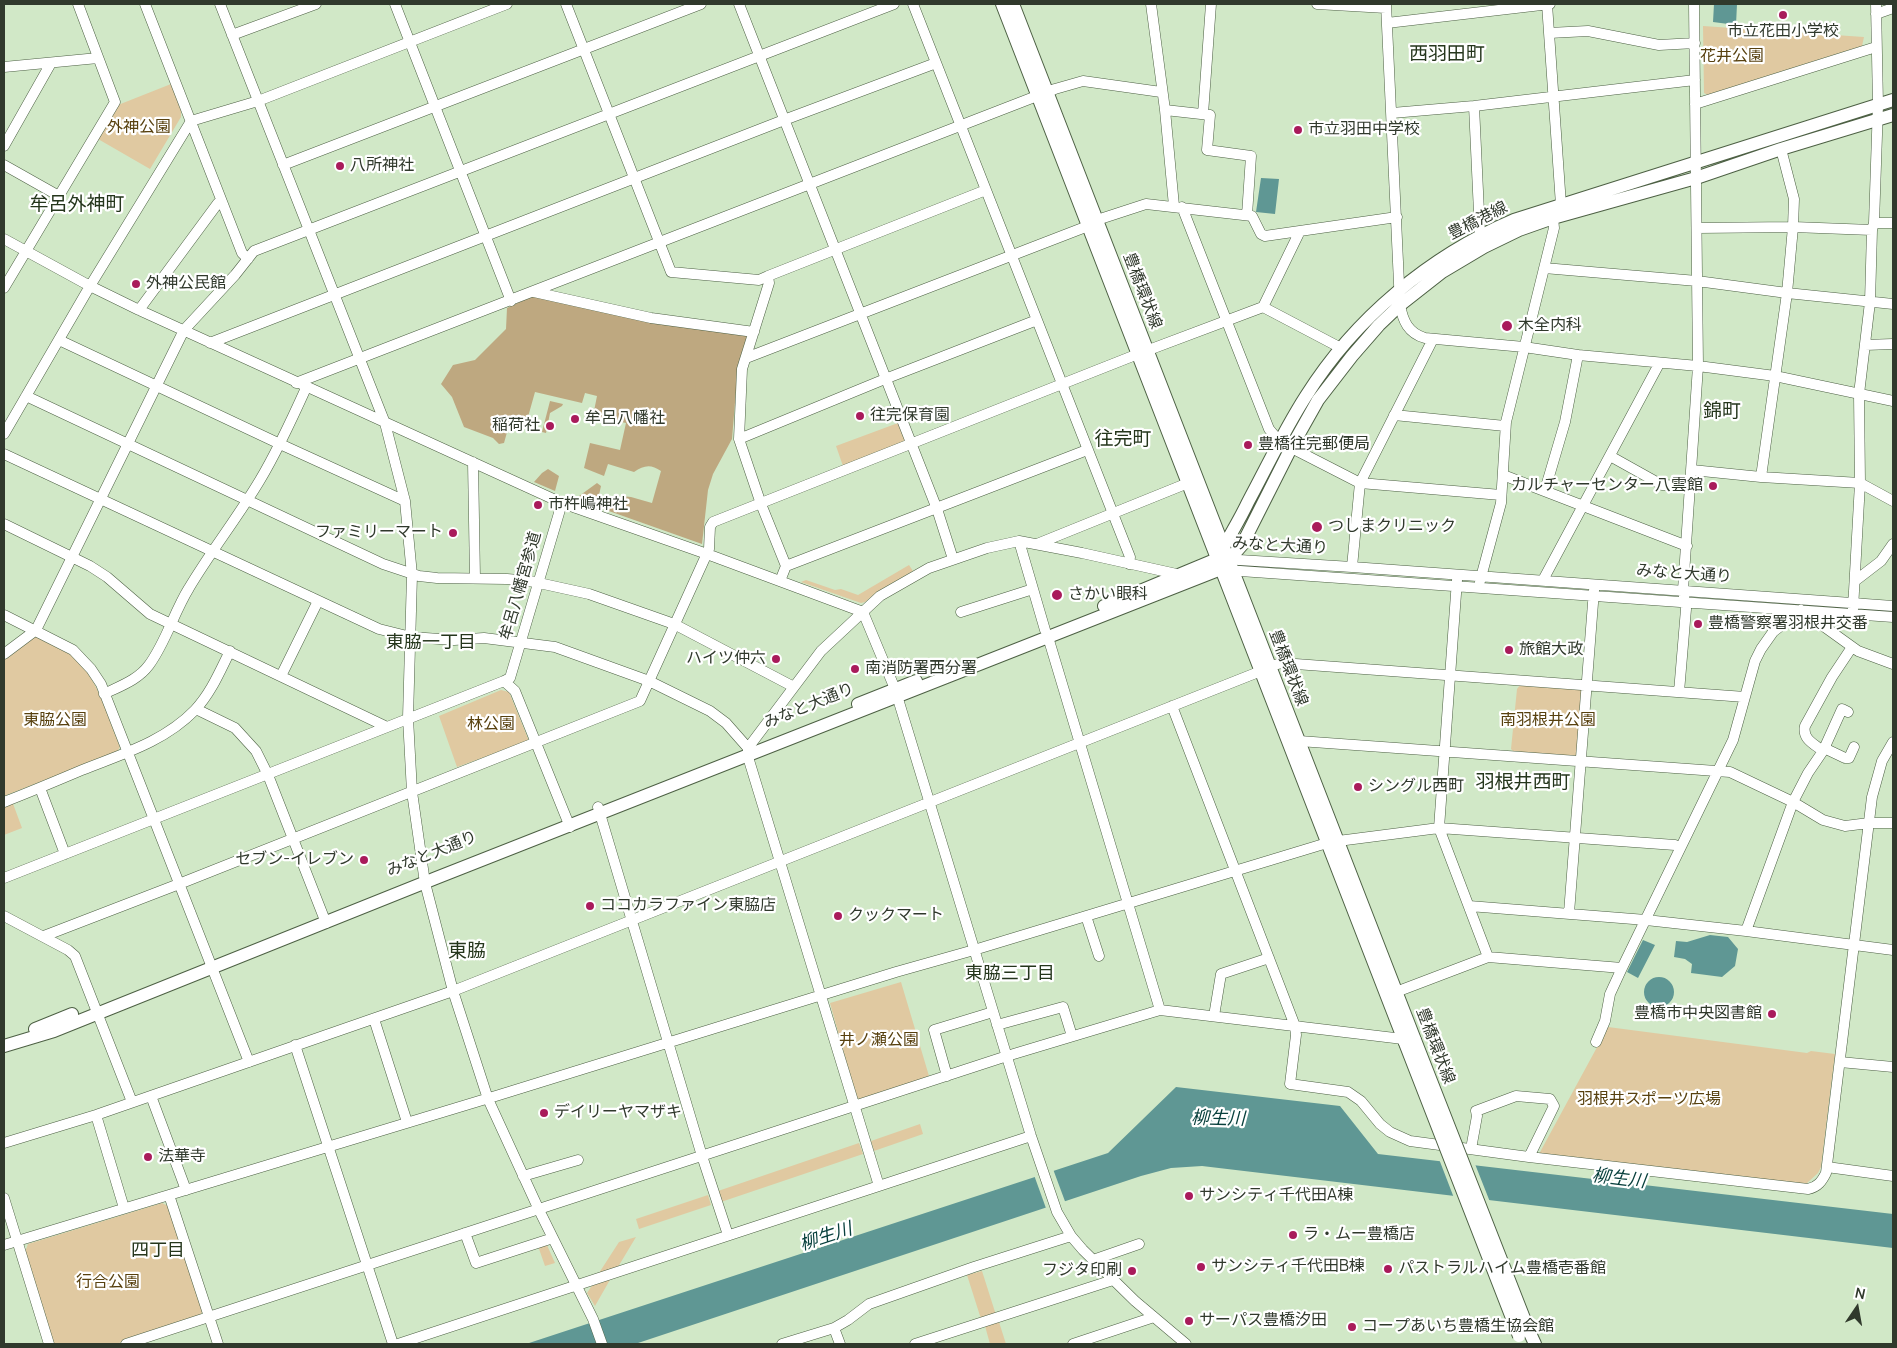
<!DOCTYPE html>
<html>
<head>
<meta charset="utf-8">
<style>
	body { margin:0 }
	#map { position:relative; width:1897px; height:1348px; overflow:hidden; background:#d1e8c7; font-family:Manrope,sans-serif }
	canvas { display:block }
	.frame { position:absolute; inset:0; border:5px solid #30392c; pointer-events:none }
	.north { position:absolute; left:1832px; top:1283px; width:50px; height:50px; -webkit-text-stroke:4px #fff; paint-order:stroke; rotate:12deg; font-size:14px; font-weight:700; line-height:20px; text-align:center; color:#30392c }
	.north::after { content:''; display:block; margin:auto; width:18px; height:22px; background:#30392c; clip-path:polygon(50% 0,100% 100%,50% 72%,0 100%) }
</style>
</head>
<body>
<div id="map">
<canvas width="1897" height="1348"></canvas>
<div class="frame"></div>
<div class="north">N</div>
</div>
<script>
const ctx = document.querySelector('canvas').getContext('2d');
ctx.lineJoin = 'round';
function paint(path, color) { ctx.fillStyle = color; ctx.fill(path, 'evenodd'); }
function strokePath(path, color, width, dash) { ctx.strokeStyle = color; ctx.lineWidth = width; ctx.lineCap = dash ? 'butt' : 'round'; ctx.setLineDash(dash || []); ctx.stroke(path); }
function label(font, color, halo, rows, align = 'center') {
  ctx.font = font + ' Manrope,"Noto Sans JP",sans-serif'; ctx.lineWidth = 4.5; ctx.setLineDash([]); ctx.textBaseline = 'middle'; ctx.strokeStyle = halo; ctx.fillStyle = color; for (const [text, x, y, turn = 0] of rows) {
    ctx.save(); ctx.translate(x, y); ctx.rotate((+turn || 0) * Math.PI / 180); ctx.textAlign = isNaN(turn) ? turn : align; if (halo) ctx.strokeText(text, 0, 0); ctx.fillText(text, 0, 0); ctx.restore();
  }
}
const green = new Path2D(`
	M1703 26 1864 37 1862 46 1708 95 1704 93Z
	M171 84 181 110V117L150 169 98 139 118 105Z
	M898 423 905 439 904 442 843 466 836 446Z
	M909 565 913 571 877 592 865 602 861 603 801 582 806 580 835 590 841 589 858 595Z
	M34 636C43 640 54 643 62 648 96 668 106 713 120 747L117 752 4 796V658Z
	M1520 685 1582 689 1577 757 1513 751 1511 749 1517 689Z
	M501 690 509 692 529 741 457 767 439 716Z
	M12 801 22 828 4 835V805Z
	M901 982 929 1076 861 1100 856 1097 830 1003Z
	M1608 1027 1807 1053 1811 1051 1835 1054 1821 1167 1818 1173 1806 1184 1539 1154Z
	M920 1124 923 1134 874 1151 871 1141Z
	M859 1143 863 1154 721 1202 718 1191Z
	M708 1195 711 1205 639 1229 636 1219Z
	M162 1203 168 1206 203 1310 200 1316 116 1344H53L25 1252 28 1244Z
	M636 1237 618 1267 599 1273 619 1242Z
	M546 1243 555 1263 545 1266 538 1246Z
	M982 1271 996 1315 981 1319 967 1275Z
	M611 1278 595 1306 587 1293 593 1284Z
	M999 1322 1006 1344H990L985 1326Z`);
const forest = new Path2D(`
	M532 296 746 335 748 337 738 366 732 439 713 474 708 490 702 544 575 499 597 483 601 486 599 495 609 498 610 501H618L622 496 631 497 652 503 661 471C651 464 644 465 634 472L608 464 604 476 584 468 590 443 620 450 626 423 593 416 597 396 585 393 582 403 535 392 528 417 511 418 504 443 499 444 493 438 464 427 452 397 441 384 453 365 475 360 506 329 507 308Z
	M550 401 563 404 562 406 550 413 546 433 542 432Z
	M548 469 559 476 555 491 534 482 542 473Z`);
const water = new Path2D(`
	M1714 4H1737L1736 25 1713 22Z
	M1261 178 1279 179 1275 214 1256 212Z
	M1710 935 1728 937 1738 949 1735 966 1722 977 1691 973 1692 964 1685 959 1674 957 1676 941 1687 942Z
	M1643 940 1655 945 1638 978 1627 972Z
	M1644 992a15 15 0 1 1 30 0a15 15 0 1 1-30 0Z
	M1176 1087 1340 1106 1378 1154 1893 1214V1248L1202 1166 1171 1168 1141 1176 635 1344H526L1108 1153Z`);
const pier = new Path2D(`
	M1439 1159 1475 1164 1490 1202 1454 1198Z
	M1053 1169 1066 1204 1047 1211 1034 1175Z`);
const minor = new Path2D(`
	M145 4 242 253 248 259
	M220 4 385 423 405 501 412 575 408 718 412 792 425 883 453 991 488 1099 539 1210 593 1319 602 1344
	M395 4 511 301
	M566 4 671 272 759 280 768 276
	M739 4 937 509 953 559
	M913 4 1130 557 1129 564
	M1151 4 1165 110 1174 206
	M1317 4 1386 8
	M1386 4 1400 305C1403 321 1408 333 1425 338L1524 347 1578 355 1698 366 1775 376 1893 401
	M1547 4 1561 205
	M1876 14 1893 8
	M1387 23 1550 4
	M1549 33 1588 31 1659 45 1695 43
	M232 35 316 4
	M4 67 98 58
	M1695 104 1876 47
	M1474 106 1480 234
	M1165 110 1210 115 1207 150 1251 156 1247 215
	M1392 113 1474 106 1695 80
	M1203 114 1211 4
	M4 146 51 63
	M4 165 59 196
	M283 165 701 4
	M1182 207 1269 429 1280 442 1360 483 1501 495
	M1097 220 1146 204 1252 216 1261 234 1265 236 1397 217
	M1874 223H1893
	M1697 228 1793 227 1872 230
	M4 239 90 286 139 310 562 503 707 554 863 612 895 689 1031 1136 1057 1212 1071 1236 1083 1250 1135 1301 1186 1344
	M1544 268 1697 281 1787 293 1893 304
	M4 288 115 102 78 4
	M534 292 651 318 754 332
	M1263 307 1300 231
	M139 310 218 203 222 202
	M59 340 280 444 405 501
	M210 343 784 120 936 63
	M1865 345 1893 344
	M746 358 1088 226
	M296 383 1055 89 1083 81 1161 92
	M26 396 383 564 419 576 437 578 507 579 530 581 589 594 674 624 794 687
	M1394 415 1505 426
	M4 434 90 286 191 121 258 101 507 4
	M739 439 885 379 1037 320
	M4 454 379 629 411 637 454 640 484 638 555 647 649 681 710 711 726 723 748 748 821 651 880 596 929 568 987 548 1019 541 1082 553 1181 575
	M1610 456 1662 485 1691 486
	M473 462 475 578
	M1692 470 1761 477 1860 483 1893 501
	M1503 475 1687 546
	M1761 477 1787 293 1793 227 1794 199 1781 149
	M1545 490 1565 422 1578 355
	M562 503 510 678 504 681 515 691 570 827
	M4 524 90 566 107 577 150 614 387 727
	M1019 541 1045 630
	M1037 544 1188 483
	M1223 559 1352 567 1893 606
	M786 566 1087 450
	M1352 567 1360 483 1433 339
	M1226 570 1893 617
	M1457 580 1439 828 1488 957
	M1543 580 1659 364
	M780 581 786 566 761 504 739 439 742 369 769 283 768 276 986 190
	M1480 581 1501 503 1506 422 1554 228 1553 218
	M1855 581 1881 561 1893 544
	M1853 609 1860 483 1859 394 1870 302 1872 230 1874 223 1878 105 1876 4
	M961 612 1033 589
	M4 615 73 650 91 669 101 684 249 1062
	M1048 637 1160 1010
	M4 654 36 630 184 330 235 275 254 251 894 4
	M1270 666 1282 663 1745 697
	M281 676 318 601
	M1679 692 1686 609 1683 590 1698 366 1694 4
	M104 694C120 686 138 680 149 665 166 642 174 612 189 588 211 551 238 517 260 480 278 450 292 419 306 388
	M1172 706 1295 1026 1296 1035 1290 1084 1348 1092 1361 1101 1380 1124 1390 1132 1410 1141 1529 1157 1808 1189C1818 1187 1822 1181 1826 1173L1872 797 1882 761 1893 742
	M196 709 235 728 256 751 268 775 326 923
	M1299 741 1730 772 1793 802 1823 820 1845 826 1869 823H1893
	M1824 748 1845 758H1849L1854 747
	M748 749V757L879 1186
	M1823 751 1842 709 1848 712
	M40 788 65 854
	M4 802C30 792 56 781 82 770 122 754 164 742 195 710 211 693 220 671 230 651
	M598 807 702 1156 728 1235
	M1338 841 1439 828 1675 845 1680 848
	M4 878 504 681
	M1469 906 1646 920 1746 931 1893 950
	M1569 913 1594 590
	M4 916 68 950 75 956 132 1102
	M1086 916 1099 956
	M1746 931 1793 802 1808 773 1823 751C1814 744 1802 739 1805 726L1832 677 1852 647
	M44 936 179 884 640 701 709 549 710 527 713 522 1138 354 1263 307 1341 348
	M1396 992 1488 957 1622 968
	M1214 1016 1221 974 1269 958
	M374 1019 407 1122
	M997 1025 1063 1007 1072 1036
	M1596 1042 1605 1021 1610 994 1622 968 1733 740 1755 661 1761 649 1773 632 1801 610 1858 651 1893 664
	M295 1045 393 1344
	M1840 1062 1893 1067
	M947 1076 934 1030 993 1012
	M151 1096 186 1190
	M96 1115 124 1208
	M4 1143 96 1115 453 991 1261 671
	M1471 1149 1477 1116 1476 1111 1516 1096 1550 1099 1554 1106 1529 1157
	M1827 1167 1893 1176
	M523 1176 578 1160
	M169 1195 218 1344
	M4 1198 49 1344
	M465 1233 476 1263 553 1238
	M4 1245 499 1095 896 972 974 950 1327 843
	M1093 1260 1139 1244
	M834 1328 840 1344
	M126 1344 1007 1056 1160 1010 1403 1039
	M398 1344 1031 1136
	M782 1344 834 1328 848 1320 869 1304 974 1267 1071 1236
	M915 1344 1113 1280
	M1073 1344 1154 1317`);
const major = new Path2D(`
	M1002 4 1405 1043
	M1013 4 1415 1040
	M1221 552C1230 535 1240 519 1248 502 1267 467 1284 430 1306 396 1355 318 1430 256 1514 220L1893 100
	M1104 606 1217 559
	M858 704 916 681
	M35 1029 72 1014
	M4 1046 54 1031 436 878 1221 569 1242 545 1291 448 1318 400 1352 356 1379 325 1400 305 1442 272 1484 247 1519 230 1553 218 1696 178 1781 149 1893 115
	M1529 1331 1535 1344`);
const majorBridge = new Path2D(`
	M1415 1040 1529 1331
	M1405 1043 1519 1336`);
const markers = [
	[1783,15,5,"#a91b5b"],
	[1298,130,5,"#a91b5b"],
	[340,166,5,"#a91b5b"],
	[136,284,5,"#a91b5b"],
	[1507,326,6,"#a91b5b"],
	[860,416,5,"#a91b5b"],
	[575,419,5,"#a91b5b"],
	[550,426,5,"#a91b5b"],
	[1248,445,5,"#a91b5b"],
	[1713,486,5,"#a91b5b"],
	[538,505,5,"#a91b5b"],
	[1317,527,6,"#a91b5b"],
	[453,533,5,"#a91b5b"],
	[1057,595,6,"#a91b5b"],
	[1698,624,5,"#a91b5b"],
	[1509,650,5,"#a91b5b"],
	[776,659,5,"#a91b5b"],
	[855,669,5,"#a91b5b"],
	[1358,787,5,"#a91b5b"],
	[364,860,5,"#a91b5b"],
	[590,906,5,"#a91b5b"],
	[838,916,5,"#a91b5b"],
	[1772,1014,5,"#a91b5b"],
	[544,1113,5,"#a91b5b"],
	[148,1157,5,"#a91b5b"],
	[1189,1196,5,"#a91b5b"],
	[1293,1235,5,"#a91b5b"],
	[1201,1267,5,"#a91b5b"],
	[1388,1269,5,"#a91b5b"],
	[1132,1271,5,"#a91b5b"],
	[1189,1321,5,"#a91b5b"],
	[1352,1327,5,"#a91b5b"]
];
const poiNames = [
	["市立花田小学校",1783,32,"center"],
	["市立羽田中学校",1308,130],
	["八所神社",350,166],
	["外神公民館",146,284],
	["木全内科",1518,326],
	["往完保育園",870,416],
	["牟呂八幡社",585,419],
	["稲荷社",540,426,"right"],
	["豊橋往完郵便局",1258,445],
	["カルチャーセンター八雲館",1703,486,"right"],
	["市杵嶋神社",548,505],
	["つしまクリニック",1328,527],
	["ファミリーマート",443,533,"right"],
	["さかい眼科",1068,595],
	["豊橋警察署羽根井交番",1708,624],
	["旅館大政",1519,650],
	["ハイツ仲六",766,659,"right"],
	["南消防署西分署",865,669],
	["シングル西町",1368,787],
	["セブン-イレブン",354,860,"right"],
	["ココカラファイン東脇店",600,906],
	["クックマート",848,916],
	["豊橋市中央図書館",1762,1014,"right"],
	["デイリーヤマザキ",554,1113],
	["法華寺",158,1157],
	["サンシティ千代田A棟",1199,1196],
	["ラ・ムー豊橋店",1303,1235],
	["サンシティ千代田B棟",1211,1267],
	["パストラルハイム豊橋壱番館",1398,1269],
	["フジタ印刷",1122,1271,"right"],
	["サーパス豊橋汐田",1199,1321],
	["コープあいち豊橋生協会館",1362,1327]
];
const parkNames = [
	["花井公園",1732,57],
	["外神公園",139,128],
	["東脇公園",55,721],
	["南羽根井公園",1548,721],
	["林公園",491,725],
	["井ノ瀬公園",879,1041],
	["羽根井スポーツ広場",1649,1100],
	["行合公園",108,1283]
];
const streetNames = [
	["豊橋港線",1478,221,-27],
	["豊橋環状線",1142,291,69],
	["みなと大通り",1280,546,3],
	["みなと大通り",1684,574,4],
	["牟呂八幡宮参道",521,586,-74],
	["豊橋環状線",1288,668,69],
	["みなと大通り",809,706,-22],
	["みなと大通り",432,854,-22],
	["豊橋環状線",1435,1046,69]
];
const neighbourhoodNames = [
	["東脇一丁目",431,643],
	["東脇三丁目",1010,974],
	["四丁目",158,1251]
];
const waterNames = [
	["柳生川",1218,1119,1],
	["柳生川",1619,1179,7],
	["柳生川",826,1237,-18]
];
const quarterNames = [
	["西羽田町",1447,55],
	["牟呂外神町",77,205],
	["錦町",1722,412],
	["往完町",1123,440],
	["羽根井西町",1523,783],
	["東脇",467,952]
];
paint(green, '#e0c9a1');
paint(forest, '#bea880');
paint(water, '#5f9794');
paint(pier, '#d1e8c7');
strokePath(minor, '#4d6044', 11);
strokePath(major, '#4d6044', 14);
strokePath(minor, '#fff', 10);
strokePath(major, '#fff', 12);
strokePath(majorBridge, '#4d6044', 14, []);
strokePath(majorBridge, '#fff', 12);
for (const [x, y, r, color] of markers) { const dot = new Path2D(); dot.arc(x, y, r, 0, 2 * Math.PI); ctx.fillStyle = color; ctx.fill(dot); strokePath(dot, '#fff', 2); }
label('16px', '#30392c', '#fff', poiNames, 'left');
label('16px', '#58410f', '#fff', parkNames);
label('16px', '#30392c', '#fff', streetNames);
label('18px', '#25361c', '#fff', neighbourhoodNames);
label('italic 18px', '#08403d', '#fff', waterNames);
label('19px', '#25361c', '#fff', quarterNames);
</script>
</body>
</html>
